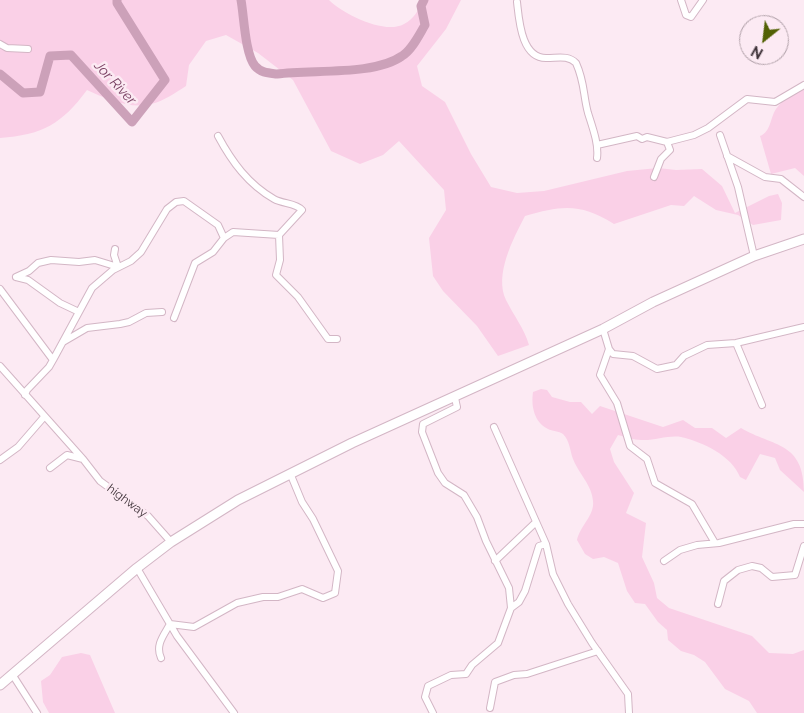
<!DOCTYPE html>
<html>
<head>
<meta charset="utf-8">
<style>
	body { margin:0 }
	#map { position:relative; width:804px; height:713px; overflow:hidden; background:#fceaf3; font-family:Raleway,sans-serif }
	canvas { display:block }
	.north { position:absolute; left:739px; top:15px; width:50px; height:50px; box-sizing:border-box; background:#fceaf3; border:1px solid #b0a0a8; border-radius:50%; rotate:209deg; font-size:14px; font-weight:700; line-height:20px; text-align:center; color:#3e3238 }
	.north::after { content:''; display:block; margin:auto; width:18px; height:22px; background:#526104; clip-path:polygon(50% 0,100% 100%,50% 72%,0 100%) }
</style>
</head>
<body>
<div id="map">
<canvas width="804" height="713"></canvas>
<div class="north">N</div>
</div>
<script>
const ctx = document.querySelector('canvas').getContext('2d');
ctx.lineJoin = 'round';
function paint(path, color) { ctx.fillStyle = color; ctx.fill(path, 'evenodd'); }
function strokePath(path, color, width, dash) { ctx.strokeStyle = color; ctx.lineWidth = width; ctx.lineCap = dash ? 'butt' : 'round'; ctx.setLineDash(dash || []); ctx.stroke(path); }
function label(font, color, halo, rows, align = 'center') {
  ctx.font = font + ' Raleway,sans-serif'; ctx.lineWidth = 5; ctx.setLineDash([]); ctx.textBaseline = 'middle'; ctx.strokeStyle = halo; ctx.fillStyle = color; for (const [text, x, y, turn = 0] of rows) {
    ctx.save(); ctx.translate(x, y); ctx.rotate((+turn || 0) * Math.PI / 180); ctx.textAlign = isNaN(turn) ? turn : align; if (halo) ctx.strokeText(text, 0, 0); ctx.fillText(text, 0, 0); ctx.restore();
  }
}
const green = new Path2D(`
	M0 0H329C343 14 385 35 404 24 414 19 419 10 422 0H461L446 29 417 66 422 86 445 102 471 154 491 187 517 193 544 191 627 171 658 168 676 170 702 169 722 186 735 213 769 196 778 194 782 203 781 220 753 225 738 215 716 210 694 196 684 206 671 205 614 224C581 203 562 205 525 216 513 239 494 275 506 300 514 316 524 328 529 345L498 356 477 326 443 291 433 276 429 238 446 210 444 190 399 141 383 155 360 164 331 151 293 80 258 53 226 35 206 41 189 65 186 86C175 93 164 101 151 104 132 110 104 98 87 90 62 124 42 135 0 138Z
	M804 86V176L795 168 771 174 760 136C771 132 770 118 776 109 783 99 793 92 804 86Z
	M541 389 547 390 552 397 570 402H581L592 414 600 406 663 427 683 420 695 428H712L726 438 741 428C773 447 804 441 804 492L780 470 775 458 760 454 746 480 740 477C732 456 703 442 681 437 668 435 654 441 641 440 634 440 626 437 618 435L610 449 614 462 634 493 626 513 646 523 642 557 654 583 657 598 669 608 752 636 769 653 793 654 804 650V713H757L749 701 725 689 705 662 694 655 681 651 668 640 667 630 658 622 645 604 635 603 627 591 618 563 604 557 593 559 585 554 577 540C580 526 595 515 593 501 592 485 579 474 573 459 570 451 570 441 563 434 559 431 552 431 548 429 534 422 531 406 533 392Z
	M81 653 90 655 115 713H49L43 702 41 681 50 675 62 657Z`);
const river = new Path2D(`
	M241 0C244 16 245 54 255 66 261 73 269 73 277 74 312 69 374 76 402 56 412 50 419 35 425 25L421 6 424 0
	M0 74 23 93 40 92 50 56 71 55 132 122 165 80 117 3V0`);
const minor = new Path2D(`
	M681 0 686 15 691 17 703 0
	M517 2C519 19 521 59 547 58 558 58 568 55 576 63 585 83 583 95 588 113 592 126 599 144 597 158
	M0 44 7 48 28 49
	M720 135 738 187 754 256
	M667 142 694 135 708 128 747 99 775 102 804 85
	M597 145 637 136 642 139 647 137 667 142 670 150 661 159 654 177
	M727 156 765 177 781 179 804 197
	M279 235 280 260 276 275 298 297 328 339H337
	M115 249 114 255 118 267
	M16 277 29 271 38 263 51 260 79 262 95 260 118 267
	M16 277 28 280 60 303 79 312
	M0 289 53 360 49 367 27 390 25 395
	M174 318 195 263 213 252 224 238 233 232 279 235 302 210C296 203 283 204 274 199 248 184 232 162 218 136
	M603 329 609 349 600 375 617 403 630 446 647 459 655 483 692 504 715 543
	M63 342 87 328 120 324 129 322 146 313 162 312
	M736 343 762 405
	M609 349 613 354 633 356 657 369 676 365 684 356 707 345 736 343 804 327
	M53 360 92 288 113 270 131 261 141 252 167 209 176 202 184 201 218 225 224 238
	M0 366 82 458
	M455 398 457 407 423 424 422 432 438 473 445 483 464 495 477 517 486 541 509 588 511 608
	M494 427 546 544 553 574 568 604 592 643 628 694 629 713
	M0 460 18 447 44 417
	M50 468 67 455 83 459 100 481 148 516 171 542
	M495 561 535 523
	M664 561 680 550 697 545 719 543 794 524H804
	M137 568 177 636 234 713
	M718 604 724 581 738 570 752 566 761 568 772 577 795 575 804 546
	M161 658C155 645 164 635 170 624L194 627 237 603 263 597H278L302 589 323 598 335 593 338 571 313 519 302 502 290 473
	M12 674 37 713
	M490 708 495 682 514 675 527 674 598 651
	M433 713 425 697 428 686 451 675 466 674 472 665 498 643 511 608 519 602 525 591 539 546 546 544`);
const major = new Path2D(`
	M0 685 137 568 171 542 238 500 352 443 603 329 653 302 754 256 804 239`);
const streetNames = [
	["highway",127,501,37]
];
const waterNames = [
	["Jor River",115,83,47]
];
paint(green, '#fad0e7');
strokePath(river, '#cca1b9', 9);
strokePath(minor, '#d3b6c5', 8);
strokePath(major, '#d3b6c5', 11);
strokePath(minor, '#fff', 6);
strokePath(major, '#fff', 9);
label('12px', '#3e3238', '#fceaf3', streetNames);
label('italic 14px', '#794062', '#fceaf3', waterNames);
</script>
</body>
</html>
